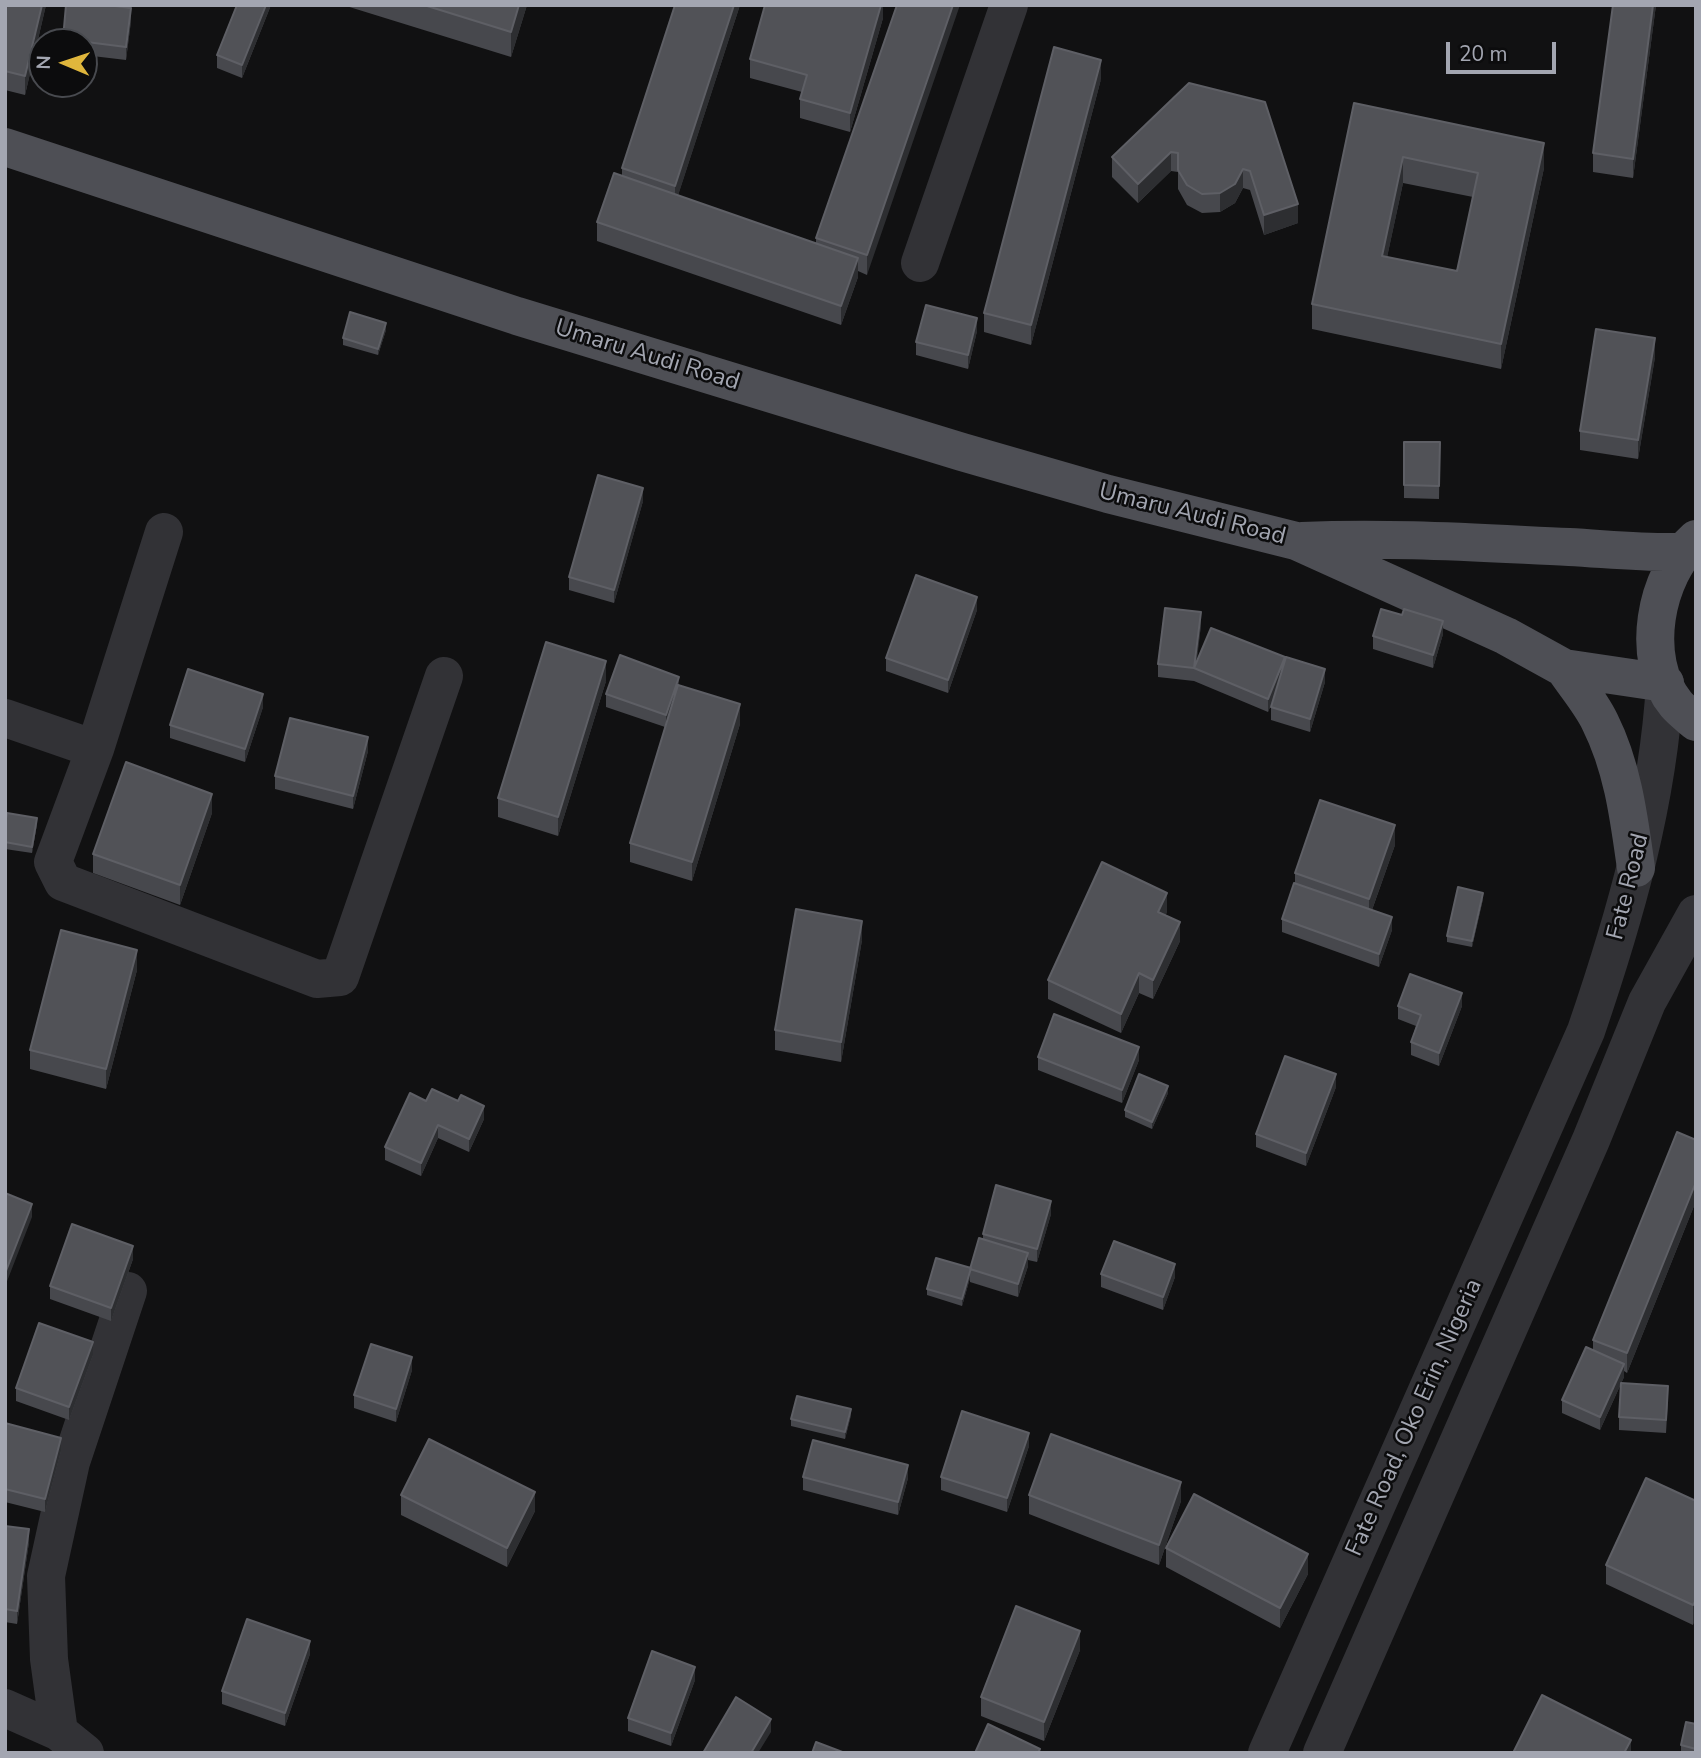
<!DOCTYPE html>
<html>
<head>
<meta charset="utf-8">
<style>
	body { margin:0 }
	#map { position:relative; width:1701px; height:1758px; overflow:hidden; background:#111112; font-family:"Nunito Sans",sans-serif }
	canvas { display:block }
	.frame { position:absolute; inset:0; border:7px solid #a3a6b1; pointer-events:none }
	.north { position:absolute; left:28px; top:28px; width:70px; height:70px; box-sizing:border-box; background:#0c0c0d; border:2px solid #484a4f; border-radius:50%; rotate:272deg; font-size:19px; font-weight:700; line-height:28px; text-align:center; color:#a3a6b1 }
	.north::after { content:''; display:block; margin:auto; width:24px; height:32px; background:#dfb63c; clip-path:polygon(50% 0,100% 100%,50% 72%,0 100%) }
	.scale { position:absolute; left:1446px; top:42px; width:110px; height:32px; box-sizing:border-box; border:4px solid #a3a6b1; border-top:0; padding-left:9px; font-size:21px; line-height:24px; white-space:nowrap; color:#a3a6b1; -webkit-text-stroke:5px #0c0c0d; paint-order:stroke }
</style>
</head>
<body>
<div id="map">
<canvas width="1701" height="1758"></canvas>
<div class="frame"></div>
<div class="north">N</div>
<div class="scale">20 m</div>
</div>
<script>
const ctx = document.querySelector('canvas').getContext('2d');
ctx.lineJoin = 'round';
function strokePath(path, color, width, dash) { ctx.strokeStyle = color; ctx.lineWidth = width; ctx.lineCap = dash ? 'butt' : 'round'; ctx.setLineDash(dash || []); ctx.stroke(path); }
function paint(path, color) { ctx.fillStyle = color; ctx.fill(path, 'evenodd'); }
function label(font, color, halo, rows, align = 'center') {
  ctx.font = font + ' "Nunito Sans",sans-serif'; ctx.lineWidth = 5; ctx.setLineDash([]); ctx.textBaseline = 'middle'; ctx.strokeStyle = halo; ctx.fillStyle = color; for (const [text, x, y, turn = 0] of rows) {
    ctx.save(); ctx.translate(x, y); ctx.rotate((+turn || 0) * Math.PI / 180); ctx.textAlign = isNaN(turn) ? turn : align; if (halo) ctx.strokeText(text, 0, 0); ctx.fillText(text, 0, 0); ctx.restore();
  }
}
const minor = new Path2D(`
	M920 263 1009 5
	M164 532 95 749 53 862 63 882 317 979 340 977 444 676
	M5 718 95 749
	M5 1708 59 1732 85 1753
	M59 1732 49 1659 46 1576 71 1462 128 1291
	M1267 1753 1586 1031C1625 917 1658 803 1665 683
	M1322 1753 1591 1140 1647 1002 1696 914`);
const major = new Path2D(`
	M5 147 517 316 962 452 1108 494 1296 541 1506 636 1564 668 1665 683
	M1696 539C1655 575 1639 659 1676 704 1681 710 1689 716 1696 722
	M1302 541C1391 537 1480 543 1569 547 1607 549 1643 553 1681 552
	M1564 668C1576 686 1591 703 1600 722 1623 768 1629 818 1636 868`);
const wall = new Path2D(`
	M5 5H46L25 95 5 90Z
	M66 5 131 21 126 60 84 55V42H63Z
	M237 5H271L242 78 217 68V55Z
	M343 5H527L511 57Z
	M675 5H740L678 195 816 243V238L897 5 867 275 858 271V277L841 325 597 241V222L622 176V168Z
	M883 5V18L850 132 800 118V99L802 92 750 78V59Z
	M1613 5H1656L1633 178 1593 172V153Z
	M1101 79 1031 345 984 332V313Z
	M1189 83 1298 223 1264 235 1250 190 1243 188 1235 203 1220 212 1202 213 1187 205 1178 189V172L1171 171 1138 203 1112 177V157Z
	M1354 103 1544 168 1501 369 1312 329V304ZM1403 183 1473 197 1457 271 1387 257Z
	M386 330 378 355 343 345V338Z
	M977 331 968 369 916 355V342Z
	M1655 357 1638 459 1580 450V431Z
	M1404 442H1440L1439 499 1404 498Z
	M643 501 614 603 569 590V577Z
	M977 610 948 693 886 671V658Z
	M1402 615 1443 634 1433 668 1373 649V636Z
	M1201 625 1196 663H1285L1325 682 1310 732 1271 720V707L1276 692 1268 712 1194 681 1158 677V664Z
	M606 681 558 836 498 817V798Z
	M679 686 740 724 692 881 630 862V843L665 727 606 707V694Z
	M263 707 245 762 170 738V725Z
	M368 751 353 809 275 789V776Z
	M212 813 180 905 93 873V854Z
	M5 824H37L32 853 5 849Z
	M1395 845 1372 910 1392 930 1379 967 1282 932V919L1295 883V873Z
	M1483 899 1472 947 1447 942V936Z
	M1167 912 1165 916 1180 941 1153 999 1139 993 1121 1033 1048 999V980Z
	M862 940 841 1062 775 1050V1030Z
	M137 970 106 1089 30 1069V1050Z
	M1398 1006H1462L1439 1066 1411 1055V1042L1416 1026 1398 1019Z
	M1038 1057 1139 1060 1122 1103 1038 1070Z
	M1336 1087 1306 1166 1256 1147V1134Z
	M1168 1093 1152 1129 1125 1117V1110Z
	M426 1101 484 1119 469 1152 438 1138 421 1176 385 1160V1147Z
	M1696 1140V1201L1627 1373 1624 1371V1377L1600 1430 1562 1413V1400L1593 1350V1340Z
	M1051 1214 1037 1262 1028 1260V1266L1018 1297 970 1282V1278L962 1306 927 1295V1289L970 1268 983 1239V1234Z
	M133 1259 111 1321 50 1299V1286Z
	M1101 1274 1175 1277 1163 1310 1101 1287Z
	M93 1355 69 1420 16 1401V1388Z
	M412 1370 396 1422 354 1408V1395Z
	M1668 1399 1666 1433 1619 1430V1417Z
	M851 1415 845 1439 791 1426V1419Z
	M5 1423 61 1451 45 1512 5 1502Z
	M1029 1446 1007 1512 941 1490V1477Z
	M803 1477 908 1478 898 1515 803 1490Z
	M401 1495 535 1511 507 1567 401 1515Z
	M1029 1495 1181 1501 1159 1565 1029 1514Z
	M1696 1501 1693 1625 1606 1584V1565Z
	M5 1526 29 1542 17 1624 5 1622Z
	M1166 1548 1308 1574 1280 1628 1166 1567Z
	M1080 1650 1044 1741 981 1716V1697Z
	M310 1654 285 1726 222 1704V1691Z
	M695 1680 671 1746 628 1731V1718Z
	M1696 1724V1753L1681 1752V1745Z`);
const shadedWall = new Path2D(`
	M42 5H46L25 95V76Z
	M266 5H271L242 78V65Z
	M519 5H527L511 57V32Z
	M734 5H740L675 205V186Z
	M881 5H883V18L850 132V113Z
	M953 5H960L867 275V255Z
	M1653 5H1656L1633 178V159Z
	M131 8V21L126 60V47Z
	M1101 60V79L1031 345V325Z
	M1544 143V168L1501 369V344Z
	M1171 152V171L1138 203V184Z
	M1403 157V183L1382 281V256Z
	M1243 169V188L1235 203 1220 212V193Z
	M1298 204V223L1264 235V215Z
	M858 258V277L841 325V306Z
	M977 318V331L968 369V355Z
	M386 323V330L378 355V349Z
	M1655 338V357L1638 459V440Z
	M643 488V501L614 603V590Z
	M977 597V610L948 693V680Z
	M1201 612V625L1196 669 1194 668Z
	M1443 621V634L1433 668V655Z
	M1285 657V670L1268 712V699Z
	M606 661V681L558 836V817Z
	M1325 669V682L1310 732V719Z
	M679 677V690L666 728V715Z
	M263 694V707L245 762V749Z
	M740 704V724L692 881V862Z
	M368 737V751L353 809V796Z
	M6 756V775L5 780V760Z
	M212 794V813L180 905V885Z
	M37 818V824L32 853V847Z
	M1395 825V845L1369 918V899Z
	M1167 893V912L1158 931V912Z
	M1483 893V899L1472 947V941Z
	M1392 917V930L1379 967V954Z
	M862 921V940L841 1062V1042Z
	M1180 922V941L1153 999V980Z
	M137 950V970L106 1089V1069Z
	M1139 973V993L1121 1033V1014Z
	M1462 993V1006L1439 1066V1053Z
	M1139 1047V1060L1122 1103V1090Z
	M1336 1074V1087L1306 1166V1153Z
	M1168 1086V1093L1152 1129V1122Z
	M484 1106V1119L469 1152V1139Z
	M438 1125V1138L421 1176V1163Z
	M1696 1182V1201L1627 1373V1353Z
	M1051 1201V1214L1037 1262V1249Z
	M32 1204V1217L6 1284V1271Z
	M133 1246V1259L111 1321V1308Z
	M1028 1253V1266L1018 1297V1284Z
	M1175 1264V1277L1163 1310V1297Z
	M970 1271V1278L962 1306V1299Z
	M93 1342V1355L69 1420V1407Z
	M412 1357V1370L396 1422V1409Z
	M1624 1364V1377L1600 1430V1417Z
	M851 1409V1415L845 1439V1432Z
	M1029 1433V1446L1007 1512V1498Z
	M61 1438V1451L45 1512V1499Z
	M908 1465V1478L898 1515V1502Z
	M1181 1482V1501L1159 1565V1545Z
	M535 1492V1511L507 1567V1548Z
	M29 1529V1542L17 1624V1611Z
	M1308 1554V1574L1280 1628V1608Z
	M1696 1600V1619L1693 1625V1605Z
	M1080 1631V1650L1044 1741V1722Z
	M310 1641V1654L285 1726V1713Z
	M695 1667V1680L671 1746V1733Z
	M771 1719V1732L758 1753H751Z
	M1631 1740V1753H1624Z`);
const building = new Path2D(`
	M5 5H42L25 76 5 71Z
	M66 5H107L131 8 126 47 63 39Z
	M237 5H266L242 65 217 55Z
	M424 5H519L511 32Z
	M675 5H734L675 186 622 168Z
	M765 5H881L850 113 800 99 807 75 750 59Z
	M897 5H953L867 255 816 238Z
	M1613 5H1653L1633 159 1593 153Z
	M1054 47 1101 60 1031 325 984 313Z
	M1189 83 1265 102 1298 204 1264 215 1250 171 1243 169 1235 184 1220 193 1202 194 1187 185 1178 170V153L1171 152 1138 184 1112 157Z
	M1354 103 1544 143 1501 344 1312 304ZM1403 157 1478 173 1457 271 1382 256Z
	M614 173 858 258 841 306 597 222Z
	M926 305 977 318 968 355 916 342Z
	M350 312 386 323 378 349 343 338Z
	M1596 329 1655 338 1638 440 1580 431Z
	M1404 442H1440L1439 486 1404 485Z
	M598 475 643 488 614 590 569 577Z
	M916 575 977 597 948 680 886 658Z
	M1165 608 1201 612 1194 668 1211 628 1285 657 1268 699 1194 668 1158 664Z
	M1381 609 1402 615 1404 609 1443 621 1433 655 1373 636Z
	M546 642 606 661 558 817 498 798Z
	M620 655 679 677 666 715 606 694Z
	M1286 657 1325 669 1310 719 1271 707Z
	M188 669 263 694 245 749 170 725Z
	M678 685 740 704 692 862 630 843Z
	M290 718 368 737 353 796 275 776Z
	M126 762 212 794 180 885 93 854Z
	M1320 800 1395 825 1369 899 1295 873Z
	M7 813 37 818 32 847 5 842V824Z
	M1102 862 1167 893 1158 912 1180 922 1153 980 1139 973 1121 1014 1048 980Z
	M1294 883 1392 917 1379 954 1282 919Z
	M1458 887 1483 893 1472 941 1447 936Z
	M796 909 862 921 841 1042 775 1030Z
	M61 930 137 950 106 1069 30 1050Z
	M1410 974 1462 993 1439 1053 1411 1042 1421 1015 1398 1006Z
	M1054 1014 1139 1047 1122 1090 1038 1057Z
	M1285 1056 1336 1074 1306 1153 1256 1134Z
	M1139 1074 1168 1086 1152 1122 1125 1110Z
	M432 1089 458 1101 461 1095 484 1106 469 1139 438 1125 421 1163 385 1147 410 1093 426 1101Z
	M1677 1132 1696 1140V1182L1627 1353 1593 1340Z
	M996 1185 1051 1201 1037 1249 983 1234Z
	M5 1193 32 1204 6 1271H5Z
	M72 1224 133 1246 111 1308 50 1286Z
	M979 1238 1028 1253 1018 1284 970 1269Z
	M1114 1241 1175 1264 1163 1297 1101 1274Z
	M936 1258 971 1268 962 1299 927 1289Z
	M39 1323 93 1342 69 1407 16 1388Z
	M371 1344 412 1357 396 1409 354 1395Z
	M1586 1347 1624 1364 1600 1417 1562 1400Z
	M1621 1383 1668 1386 1666 1420 1619 1417Z
	M797 1396 851 1409 845 1432 791 1419Z
	M962 1411 1029 1433 1007 1498 941 1477Z
	M5 1423 61 1438 45 1499 5 1489Z
	M1051 1434 1181 1482 1159 1545 1029 1495Z
	M429 1439 535 1492 507 1548 401 1495Z
	M813 1440 908 1465 898 1502 803 1477Z
	M1646 1478 1696 1501V1600L1693 1605 1606 1565Z
	M1194 1494 1308 1554 1280 1608 1166 1548Z
	M5 1526 29 1529 17 1611 5 1609Z
	M1016 1606 1080 1631 1044 1722 981 1697Z
	M247 1619 310 1641 285 1713 222 1691Z
	M652 1651 695 1667 671 1733 628 1718Z
	M1542 1695 1631 1740 1624 1753H1513Z
	M736 1697 771 1719 751 1753H703Z
	M1686 1722 1696 1724V1749L1681 1745Z
	M988 1724 1040 1749 1038 1753H975Z
	M816 1742 845 1753H812Z`);
const streetNames = [
	["Umaru Audi Road",647,356,17],
	["Umaru Audi Road",1192,515,14],
	["Fate Road",1629,887,-76],
	["Fate Road, Oko Erin, Nigeria",1415,1418,-66]
];
strokePath(minor, '#323236', 38);
strokePath(major, '#4e4f55', 38);
paint(wall, '#47484d');
paint(shadedWall, '#2d2e31');
paint(building, '#515257');
strokePath(building, '#5e5f65', 2);
label('24px', '#a3a6b1', '#0c0c0d', streetNames);
</script>
</body>
</html>
